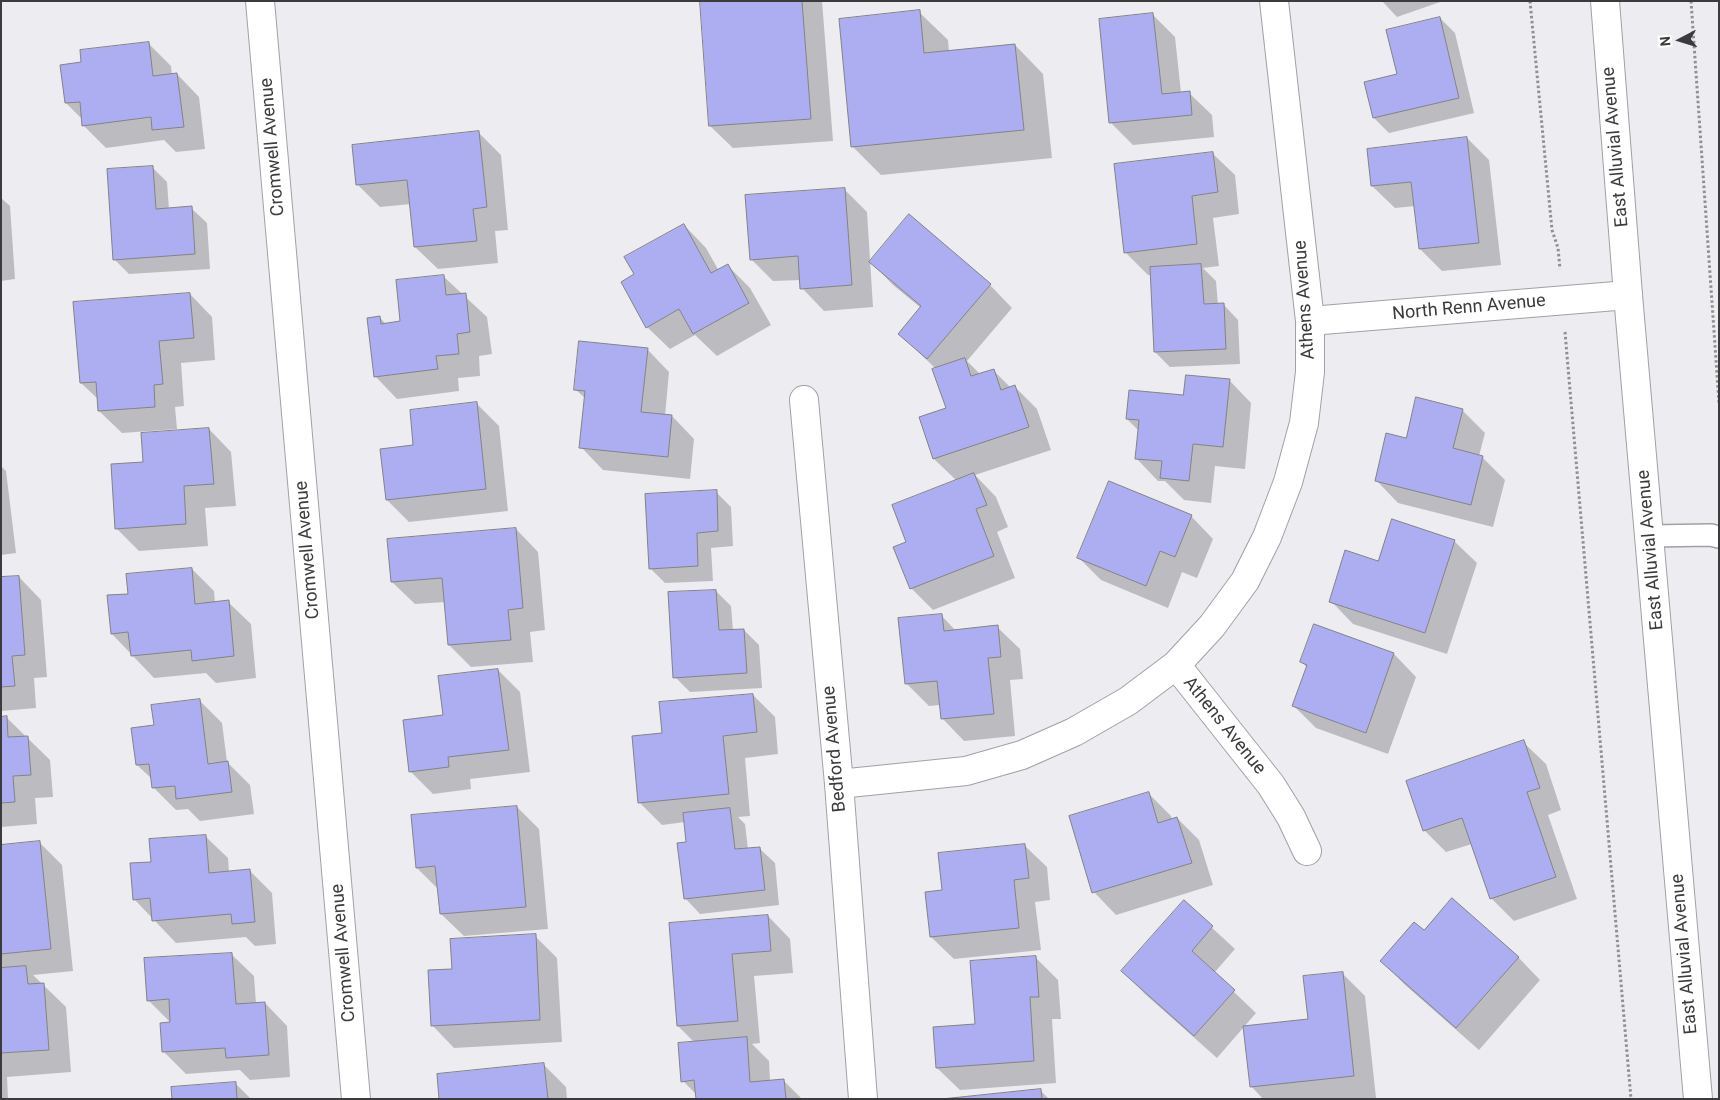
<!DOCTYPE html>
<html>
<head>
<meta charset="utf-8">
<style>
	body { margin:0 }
	#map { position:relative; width:1720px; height:1100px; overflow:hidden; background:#ececf1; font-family:Roboto,sans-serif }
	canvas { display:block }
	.frame { position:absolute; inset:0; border:2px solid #3b3b3d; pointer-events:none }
	.north { position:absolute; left:1655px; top:15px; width:50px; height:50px; -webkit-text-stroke:4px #fff; paint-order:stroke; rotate:265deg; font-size:14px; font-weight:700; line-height:20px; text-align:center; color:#3b3b3d }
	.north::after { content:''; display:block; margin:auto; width:18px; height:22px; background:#3b3b3d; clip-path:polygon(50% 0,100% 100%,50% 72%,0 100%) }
</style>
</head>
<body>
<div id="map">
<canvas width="1720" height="1100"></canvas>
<div class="frame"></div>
<div class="north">N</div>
</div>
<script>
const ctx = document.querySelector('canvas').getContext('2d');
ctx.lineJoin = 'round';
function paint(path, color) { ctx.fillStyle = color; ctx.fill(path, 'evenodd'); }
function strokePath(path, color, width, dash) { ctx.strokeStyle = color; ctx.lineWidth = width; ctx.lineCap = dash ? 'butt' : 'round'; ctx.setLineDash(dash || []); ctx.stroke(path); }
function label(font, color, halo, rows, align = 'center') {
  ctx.font = font + ' Roboto,sans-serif'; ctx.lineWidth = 4; ctx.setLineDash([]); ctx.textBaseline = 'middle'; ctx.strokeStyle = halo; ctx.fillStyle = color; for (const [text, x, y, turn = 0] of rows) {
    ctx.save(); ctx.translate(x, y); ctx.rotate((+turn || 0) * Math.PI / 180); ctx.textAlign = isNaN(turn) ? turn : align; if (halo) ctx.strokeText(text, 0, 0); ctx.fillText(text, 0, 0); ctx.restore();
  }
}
const shadow = new Path2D(`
	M701 1H822L833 141 733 148 710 126Z
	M1382 1H1443L1397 17Z
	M919 12 948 40 949 52 1015 45 1043 74 1052 158 881 175 852 146Z
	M1152 14 1175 37 1181 93H1189L1212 115 1214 137 1133 145 1111 123Z
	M1440 18 1455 33 1474 113 1389 133 1374 118 1398 75Z
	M149 44 171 66 172 75 177 74 199 97 205 149 176 152 164 140 106 148 83 125V120L66 103 82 63Z
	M478 132 501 155 508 230 495 231 498 263 438 269 415 247 411 204 380 207 358 185Z
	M1467 138 1489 160 1501 265 1442 271 1420 249 1415 206 1395 208 1372 186Z
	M1212 153 1235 175 1239 214 1213 218 1219 266 1203 268 1216 281 1218 305 1223 304 1238 320 1240 364 1170 367 1155 352 1152 275H1148L1126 253Z
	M152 167 167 182 169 209 191 208 207 223 210 269 129 274 114 259Z
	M844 189 867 212 873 307 824 311 802 288 801 280 773 281 751 259Z
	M1 198 10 206 15 279 1 281Z
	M684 225 706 248 719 271 728 266 750 288 771 325 717 356 695 335 670 349 647 327 636 275Z
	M871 262 990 285 1012 308 967 361 980 374 993 370 1011 388 1015 387 1037 409 1051 450 975 475 996 497 1008 527 997 532 1015 578 933 610 911 588 957 481 934 459 947 409 936 369 899 333 921 308 893 285Z
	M443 276 487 317 492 354 479 356 480 376 458 378 459 391 397 399 375 376 380 318 386 324 401 323Z
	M190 294 212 317 215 360 181 363 184 406 175 407 177 429 122 433 99 411V400L81 383Z
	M647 349 669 372 665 416H672L694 439 690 479 603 470 581 447 586 399 575 389Z
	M1229 380 1251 403 1245 469 1215 466 1211 503 1184 500 1165 481H1158L1136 458 1139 431 1127 419Z
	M476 403 499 426 508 511 409 522 387 500 415 446Z
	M1462 410 1485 433 1479 456 1482 457 1505 480 1493 527 1398 503 1376 480 1407 440Z
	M209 429 231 452 236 506 205 508 208 546 139 551 116 528 144 463Z
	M1 466 6 471 16 553 1 555Z
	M716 492 731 507 733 546 711 548 713 581 665 583 650 568Z
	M1191 516 1213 539 1197 578 1182 572 1168 608 1101 580 1079 558Z
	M516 529 538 552 545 630 530 632 533 662 471 667 449 645 445 602 415 604 392 582Z
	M1454 541 1477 563 1447 654 1353 624 1331 601 1379 562Z
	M192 569 214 591 215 603 228 602 251 624 256 678 216 683 206 673 154 678 112 634 129 595Z
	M19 577 41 600 47 677 34 678 36 708 1 711V578Z
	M716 591 731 606 733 631 744 630 759 645 762 688 690 692 675 677Z
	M941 615 956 631 997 627 1020 649 1023 679 1010 680 1015 736 964 741 942 718 940 705 929 706 907 684Z
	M1314 625 1394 654 1416 677 1388 754 1316 728 1294 706 1308 668 1301 662Z
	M498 670 520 692 530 772 470 779 471 789 433 794 410 771 444 716Z
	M753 695 775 717 778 754 745 758 750 816 738 817 745 824 748 849 759 848 775 863 779 905 700 914 685 898 687 843 685 822 662 825 639 802 663 734Z
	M199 700 222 723 227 762 250 785 254 814 200 821 188 809 176 810 154 788 153 780 137 765 155 726Z
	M1 718H7L50 760 53 797 35 798 37 824 1 827Z
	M1523 742 1546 764 1561 810 1548 815 1577 899 1514 921 1491 898 1472 844 1446 852 1424 830Z
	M1148 793 1171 816 1172 820 1177 818 1199 840 1213 885 1116 915 1094 892Z
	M517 807 539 829 548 929 464 936 441 914 439 890 417 868Z
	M205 836 228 858 229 872 249 870 272 893 276 944 255 946 246 937 176 943 134 899 152 863Z
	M39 842 62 865 73 971 33 975 66 1007 71 1072 7 1077 8 1099H1V846Z
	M1024 845 1047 867 1050 900 1035 902 1041 950 954 959 931 937 943 892Z
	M1184 902 1235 949 1214 973 1256 1013 1217 1058 1145 994 1123 971Z
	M768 916 790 939 793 973 754 976 760 1043 752 1044 769 1061 770 1081 783 1080 802 1099H697V1095L683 1081 695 1043 678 1026 670 924Z
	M1424 932 1518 957 1540 980 1479 1050 1404 984 1382 961Z
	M535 936 557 958 562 1042 454 1048 432 1025Z
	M231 954 254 976 256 1004 265 1003 287 1026 290 1077 250 1080 240 1070 186 1074 163 1051 171 1023 148 1000Z
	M1036 958 1058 980 1061 1019H1052L1056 1083 960 1090 937 1068Z
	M1343 974 1365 996 1376 1098 1263 1099 1251 1086 1309 1021Z
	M543 1064 566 1087 567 1099H441Z
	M235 1083 251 1099H173Z
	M1040 1090 1049 1099H955Z`);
const building = new Path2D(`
	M700 1H802L811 119 709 126Z
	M920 10 924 53 1015 44 1024 130 851 147 839 19Z
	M1153 13 1162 94 1190 91 1192 115 1109 123 1099 19Z
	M1440 17 1459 98 1373 118 1364 82 1397 74 1386 30Z
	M149 42 153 76 177 73 184 127 152 130 151 117 82 126 80 102 65 103 60 65 81 62 80 50Z
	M479 131 487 207 473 209 477 241 414 247 407 180 356 185 352 145Z
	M1467 137 1479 243 1419 249 1411 182 1371 186 1367 149Z
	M1213 152 1218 192 1192 196 1197 244 1124 253 1114 164Z
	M153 166 156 209 192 206 195 254 113 260 107 169Z
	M845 188 852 285 800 289 798 256 750 260 745 195Z
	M909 214 991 284 927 359 898 334 921 306 869 262Z
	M684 224 711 273 728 264 749 303 693 334 679 309 646 328 621 282 634 274 624 257Z
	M1201 264 1204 304 1224 303 1226 349 1154 352 1150 267Z
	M444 275 446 295 466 293 470 332 457 334 459 354 436 356 438 369 374 377 367 318 380 316 381 324 400 321 396 280Z
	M190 293 194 338 159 341 163 384 154 385 155 407 98 411 96 382 80 383 73 302Z
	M579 341 648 348 641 412 672 415 668 457 579 448 585 391 574 390Z
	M965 358 971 376 994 369 1001 390 1015 385 1029 427 933 459 919 417 946 408 932 369Z
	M1186 375 1230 379 1223 447 1193 444 1189 481 1160 478 1162 461 1135 459 1139 420 1126 419 1129 390 1183 395Z
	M1416 397 1463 409 1453 448 1483 456 1471 505 1375 481 1386 433 1406 438Z
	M477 402 486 489 386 500 380 449 413 445 410 410Z
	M209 428 214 484 184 486 186 524 115 529 111 464 143 462 141 433Z
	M974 473 987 505 976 509 994 556 910 589 893 547 906 542 892 505Z
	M1109 481 1192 515 1175 557 1160 551 1146 586 1077 558Z
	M717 490 718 531 697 533 698 566 649 569 645 494Z
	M1392 519 1455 540 1425 633 1329 602 1345 550 1378 561Z
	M516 528 523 608 508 610 511 640 448 645 442 578 391 582 387 539Z
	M192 568 195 604 229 600 234 656 192 661 191 650 131 656 128 632 111 634 107 595 128 594 126 574Z
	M19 576 25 655 12 656 15 686 1 687V577Z
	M716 590 719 630 744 629 747 673 673 678 668 592Z
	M942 614 944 631 998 625 1001 657 988 658 994 714 941 719 937 681 905 684 898 618Z
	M1314 624 1394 653 1366 733 1292 706 1307 665 1300 662Z
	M498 669 509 750 448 757 449 767 409 772 403 720 443 715 438 676Z
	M753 694 757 732 723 736 729 794 638 803 632 736 662 733 659 702Z
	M200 699 208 764 228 761 232 792 176 799 175 786 152 788 149 764 136 765 131 728 154 725 151 705Z
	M7 716 8 737 28 736 31 775 13 776 15 802 1 803V717Z
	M1524 740 1540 788 1527 792 1556 877 1490 899 1462 818 1423 831 1406 781Z
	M1149 792 1158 823 1177 817 1192 863 1092 893 1069 816Z
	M517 806 526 907 440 914 435 866 416 868 411 815Z
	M730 808 735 849 760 847 765 890 684 899 677 843 686 842 683 813Z
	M206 835 209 873 250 869 255 922 232 924 231 914 152 921 150 898 133 900 130 863 151 862 149 839Z
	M40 841 51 949 1 954V845Z
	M1025 844 1029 878 1014 880 1019 928 930 937 925 892 942 890 938 853Z
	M1452 898 1519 957 1456 1028 1380 961 1414 922 1424 930Z
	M1184 900 1213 926 1192 951 1235 990 1194 1036 1121 971Z
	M768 915 771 951 732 954 738 1021 677 1026 669 923Z
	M536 934 540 1020 431 1026 428 970 452 969 450 939Z
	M232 953 236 1004 265 1002 269 1055 226 1058 225 1048 162 1052 160 1023 170 1022 169 999 147 1001 144 958Z
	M1036 956 1039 997H1030L1034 1061 936 1068 933 1027 975 1024 970 961Z
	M26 966 28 984 44 983 49 1050 1 1053V968Z
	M1343 972 1354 1076 1250 1087 1243 1026 1308 1019 1303 976Z
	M747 1037 750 1082 784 1079 786 1099H696L694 1080 681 1082 678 1043Z
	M544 1063 548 1099H439L437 1074Z
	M236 1082 237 1099H172L171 1087Z
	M1041 1089 1042 1099H942Z`);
const path = new Path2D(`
	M1530 1 1552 230 1558 248 1560 269
	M1691 1 1719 403
	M1565 332 1631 1099`);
const service = new Path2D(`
	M1650 536 1711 535 1719 537`);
const minor = new Path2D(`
	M260 1 356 1099
	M1310 321 1628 295
	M804 400 839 784 863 1099
	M1176 665 1271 785 1291 817 1307 851
	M839 784 966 771 1022 755 1074 732 1128 701 1176 665 1212 626 1245 581 1267 537 1288 482 1304 423 1310 372V321L1274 1`);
const tertiary = new Path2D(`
	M1605 1 1628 295 1698 1099`);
const streetNames = [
	["Cromwell Avenue",273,147,-95],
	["East Alluvial Avenue",1616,147,-95],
	["Athens Avenue",1305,300,-94],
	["North Renn Avenue",1469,308,-5],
	["Cromwell Avenue",308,550,-95],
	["East Alluvial Avenue",1651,550,-95],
	["Athens Avenue",1224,726,51],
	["Bedford Avenue",835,749,-95],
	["Cromwell Avenue",344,953,-95],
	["East Alluvial Avenue",1685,954,-95]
];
paint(shadow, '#0003');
paint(building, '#acaef1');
strokePath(building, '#828286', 1);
strokePath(service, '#a0a1a5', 24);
strokePath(minor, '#a0a1a5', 30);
strokePath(tertiary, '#a0a1a5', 30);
strokePath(path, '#909093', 3, [2.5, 2.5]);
strokePath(service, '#fff', 21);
strokePath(minor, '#fff', 28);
strokePath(tertiary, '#fff', 28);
label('18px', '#3b3b3d', '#fff', streetNames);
</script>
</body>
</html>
